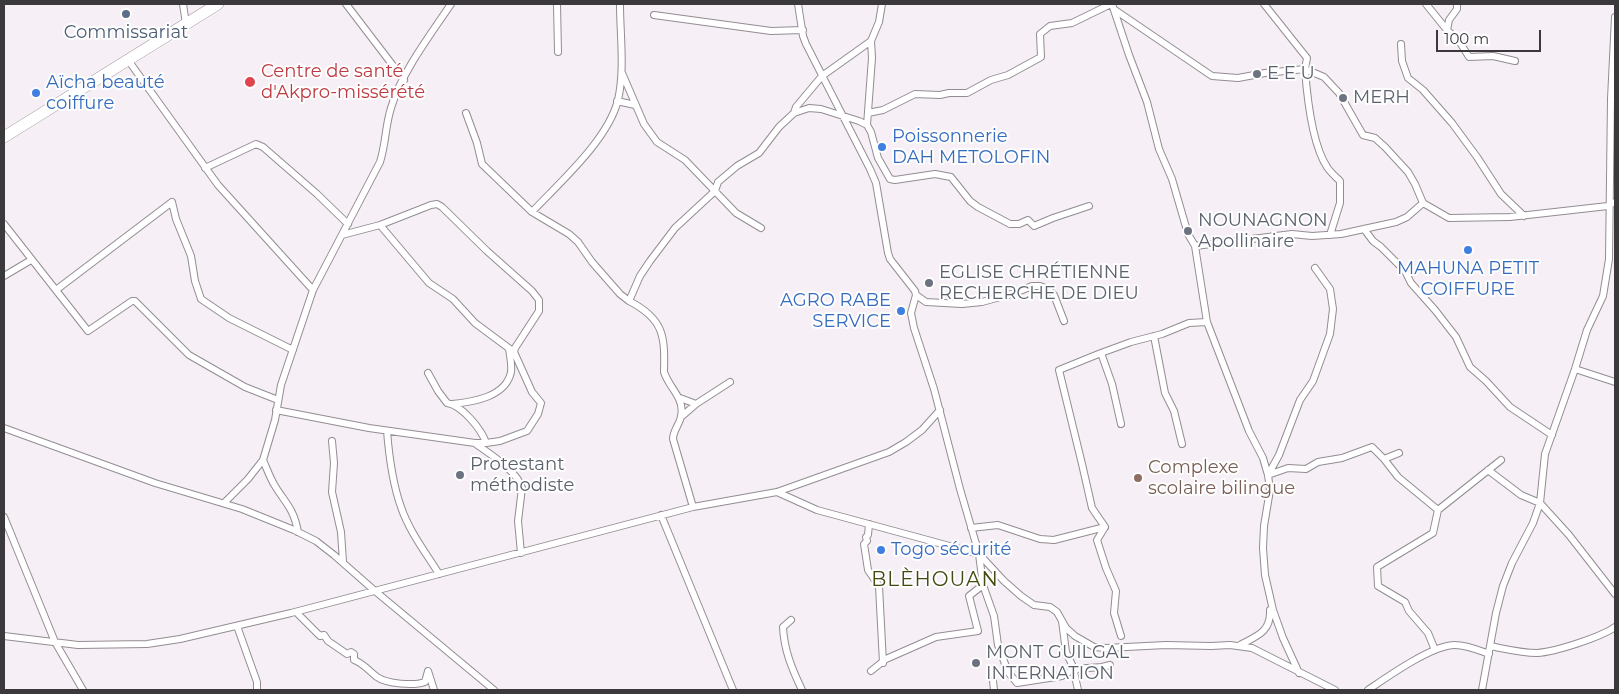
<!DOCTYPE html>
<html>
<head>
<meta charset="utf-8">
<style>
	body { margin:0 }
	#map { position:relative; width:1619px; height:694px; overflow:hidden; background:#f6eff5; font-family:Montserrat,sans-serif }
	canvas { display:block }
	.frame { position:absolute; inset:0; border:5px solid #3c393c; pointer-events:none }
	.scale { position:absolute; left:1436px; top:30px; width:105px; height:22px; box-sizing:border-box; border:2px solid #3c393c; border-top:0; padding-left:6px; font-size:15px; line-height:18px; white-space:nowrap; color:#3c393c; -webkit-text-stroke:4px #fefefe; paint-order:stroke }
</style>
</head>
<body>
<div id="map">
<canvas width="1619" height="694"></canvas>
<div class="frame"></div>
<div class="scale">100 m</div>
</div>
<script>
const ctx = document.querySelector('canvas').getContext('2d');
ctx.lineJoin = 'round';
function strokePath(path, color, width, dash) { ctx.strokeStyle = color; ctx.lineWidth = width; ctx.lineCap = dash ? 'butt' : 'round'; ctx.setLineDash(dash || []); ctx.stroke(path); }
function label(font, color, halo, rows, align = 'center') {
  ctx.font = font + ' Montserrat,sans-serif'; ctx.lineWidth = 4; ctx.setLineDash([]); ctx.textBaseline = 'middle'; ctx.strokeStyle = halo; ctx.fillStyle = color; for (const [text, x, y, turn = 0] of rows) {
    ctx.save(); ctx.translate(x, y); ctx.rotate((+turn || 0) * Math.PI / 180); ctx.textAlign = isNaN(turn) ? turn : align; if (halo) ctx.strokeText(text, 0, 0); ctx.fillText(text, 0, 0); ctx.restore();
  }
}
const street = new Path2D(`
	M183 4 186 24
	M346 4 404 80
	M557 4 558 52
	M798 4 803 36 806 44 870 169 876 183 888 253 890 259 915 291 916 295 911 313 914 328 934 389 960 489 979 554 983 585 994 616 998 645 1008 672 1017 683 1062 676 1074 669 1066 652 1062 621
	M1112 4 1129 55 1147 102 1159 149 1172 179 1188 234 1195 246 1207 322 1249 431 1263 458 1268 475 1270 490 1264 526 1263 548 1265 575 1273 610 1283 638 1299 673
	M1264 4 1307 58 1305 69 1324 77 1339 93 1363 135 1375 138 1385 147 1408 172 1415 184 1423 203
	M1426 4 1447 30
	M1457 4V9L1449 20 1447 30 1459 41 1469 57 1493 56 1515 61
	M1115 10 1212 76 1238 78 1265 73 1305 69C1307 96 1312 144 1327 167 1330 172 1336 177 1340 181V203L1330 235
	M654 15 771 31 803 30
	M1401 44 1402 61 1408 78 1423 90 1452 123 1477 157 1501 194 1524 216
	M128 60 218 185 313 290
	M622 73 644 124 657 142 685 160 736 213 761 228
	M617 101 635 105
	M466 113 477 143 482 164 532 212 569 234 578 242 592 262 620 294 629 301
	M794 113 796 107 822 76 871 41
	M868 113 883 110 915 94 940 95 949 93H967L991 80 1008 75 1041 57 1040 34 1050 26 1072 23 1111 4
	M867 125 872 58 871 41 879 22 882 4
	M205 168 256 144 263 147 317 194 348 224
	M532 212C560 182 608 140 618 100 625 69 620 35 620 4
	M4 224 88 331 132 301H135L189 355 245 387 278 400
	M380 225 429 283 453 299 475 323 514 352
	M1364 229 1373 241 1381 247 1405 271 1411 283 1435 310 1456 337 1470 367 1486 381 1510 407 1552 435
	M1195 246 1292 234 1312 236 1341 234 1396 222 1407 217 1423 203 1449 218 1510 217 1608 206 1615 202
	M1315 268 1330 289 1333 309 1330 334 1313 381 1300 400 1279 455 1268 475 1288 468 1306 469 1318 462 1342 458 1372 447 1384 459 1399 453
	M4 276 31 260
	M56 290 172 202 176 219 191 256 195 281 201 299 229 318 293 350
	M916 295 926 302 962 304 982 302 1015 293 1032 286H1040L1048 289 1054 295 1064 321
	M1154 336 1165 393 1174 411 1182 444
	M1101 353 1059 370 1082 464 1092 508 1105 527 1097 540 1106 568 1116 591 1114 613 1121 636
	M1575 369 1615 382
	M428 373 438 391 447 403C462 405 482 430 486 443
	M680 398 696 404 730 382
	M452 404C473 402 506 397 511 372 512 365 510 356 509 349
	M276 410 369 428 475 443H486L500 441 527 431 538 414 541 403 532 392 514 352 515 348 539 311V300L532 291 487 251 442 207 437 204 431 205 380 225 342 235
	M681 417 696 404
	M1121 424 1112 384 1101 353 1131 342 1162 334 1189 323 1207 322
	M4 428 155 483 242 509 294 530 316 541 334 555 375 591 494 690
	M387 431C389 456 392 482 401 507 409 531 426 553 439 574
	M332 441 334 463 332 492 341 532 343 562
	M476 444C490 454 518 472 522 488L518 521 521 553
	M1384 459 1398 477 1438 510 1433 533 1377 567 1378 586 1405 602 1409 611 1428 633 1435 650
	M263 460C267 469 270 478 275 486 286 504 294 509 298 532
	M1488 470 1521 495 1540 503 1569 535 1615 594
	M777 492 817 510 979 554 1004 581 1021 596 1034 605 1050 607 1057 612 1066 628 1075 636 1094 647 1106 648 1166 645 1211 646 1230 645 1252 648 1335 690
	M224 503 248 479 263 460 275 420 281 385 313 290 380 162C386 143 385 127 391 108 401 73 431 34 451 4
	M693 507 673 439C673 430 680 424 681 416 685 398 669 388 664 372 665 336 664 319 629 301L640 276 650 261 675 228 715 191 718 182 737 166 759 153 779 127 794 113 809 108 821 109 859 121 867 125 871 132 878 158 890 179 895 180 935 174 951 177 970 201 978 207 1010 224H1019L1028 220 1034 226 1053 218 1089 206
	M1438 510 1501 460
	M661 515 733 690
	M4 517 55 642 83 690
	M869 524 868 535 866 537 867 541 864 544 868 570 879 586 883 663
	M971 528 998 525 1040 539 1054 540 1105 527
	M296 612 320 636 324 635 328 641 347 654 351 652 354 654V660C363 663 369 671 377 677 387 684 414 686 425 682L428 671 434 690
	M791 620 783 627C784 650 792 669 802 690
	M237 626 257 682V690
	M4 636 78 645 147 644 180 639 291 613 693 507 777 492 889 452 906 442 922 430 940 410
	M1240 645C1257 636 1271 632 1270 610
	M1490 646C1506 649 1521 653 1537 653 1555 652 1601 637 1615 627
	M1074 669 1102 667 1110 665
	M1077 669 1074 672 1078 690
	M871 671 886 659 936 637 978 631 969 596 983 585
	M993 681 994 690
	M1368 690C1387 677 1432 645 1455 645 1467 645 1478 650 1489 654
	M1482 690 1496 613 1503 586 1512 563 1533 523 1540 503 1545 454 1575 369 1587 330 1603 296 1609 259 1611 99 1615 17`);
const highway = new Path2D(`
	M4 137 218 4`);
const markers = [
	[126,14,5,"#5c6f8a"],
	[1257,74,5,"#6b7280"],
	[250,82,6,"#e0444e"],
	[36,93,5,"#3f7fe0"],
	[1343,98,5,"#6b7280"],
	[882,147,5,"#3f7fe0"],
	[1188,231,5,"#6b7280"],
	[1468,250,5,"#3f7fe0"],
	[929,283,5,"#6b7280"],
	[901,311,5,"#3f7fe0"],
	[460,475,5,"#6b7280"],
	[1138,478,5,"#8d6e63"],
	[881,550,5,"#3f7fe0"],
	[976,663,5,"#6b7280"]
];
const serviceNames = [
	["Commissariat",126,33]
];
const healthNames = [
	["Centre de santé",261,72],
	["d'Akpro-missérété",261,93]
];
const worshipNames = [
	["E E U",1267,74],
	["MERH",1353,98],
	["NOUNAGNON",1198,221],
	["Apollinaire",1198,242],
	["EGLISE CHRÉTIENNE",939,273],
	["RECHERCHE DE DIEU",939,294],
	["Protestant",470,465],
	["méthodiste",470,486],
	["MONT GUILGAL",986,653],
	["INTERNATION",986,674]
];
const shopNames = [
	["Aïcha beauté",46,83],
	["coiffure",46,104],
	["Poissonnerie",892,137],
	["DAH METOLOFIN",892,158],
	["MAHUNA PETIT",1468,269,"center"],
	["COIFFURE",1468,290,"center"],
	["AGRO RABE",891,301,"right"],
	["SERVICE",891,322,"right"],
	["Togo sécurité",891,550]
];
const educationNames = [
	["Complexe",1148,468],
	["scolaire bilingue",1148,489]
];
const quarterNames = [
	["BLÈHOUAN",935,580]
];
strokePath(street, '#938d93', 8);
strokePath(highway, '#938d93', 12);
strokePath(street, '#fff', 6);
strokePath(highway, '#fff', 11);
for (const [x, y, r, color] of markers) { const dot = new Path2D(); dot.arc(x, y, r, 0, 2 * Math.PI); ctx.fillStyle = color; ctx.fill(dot); strokePath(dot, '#fefefe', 2); }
label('18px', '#4e5e75', '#fefefe', serviceNames);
label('18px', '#be3a42', '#fefefe', healthNames, 'left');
label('18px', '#5b616d', '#fefefe', worshipNames, 'left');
label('18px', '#366cbe', '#fefefe', shopNames, 'left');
label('18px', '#785e54', '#fefefe', educationNames, 'left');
ctx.letterSpacing = '1px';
label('20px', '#434b11', '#fefefe', quarterNames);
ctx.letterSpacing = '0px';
</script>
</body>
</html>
